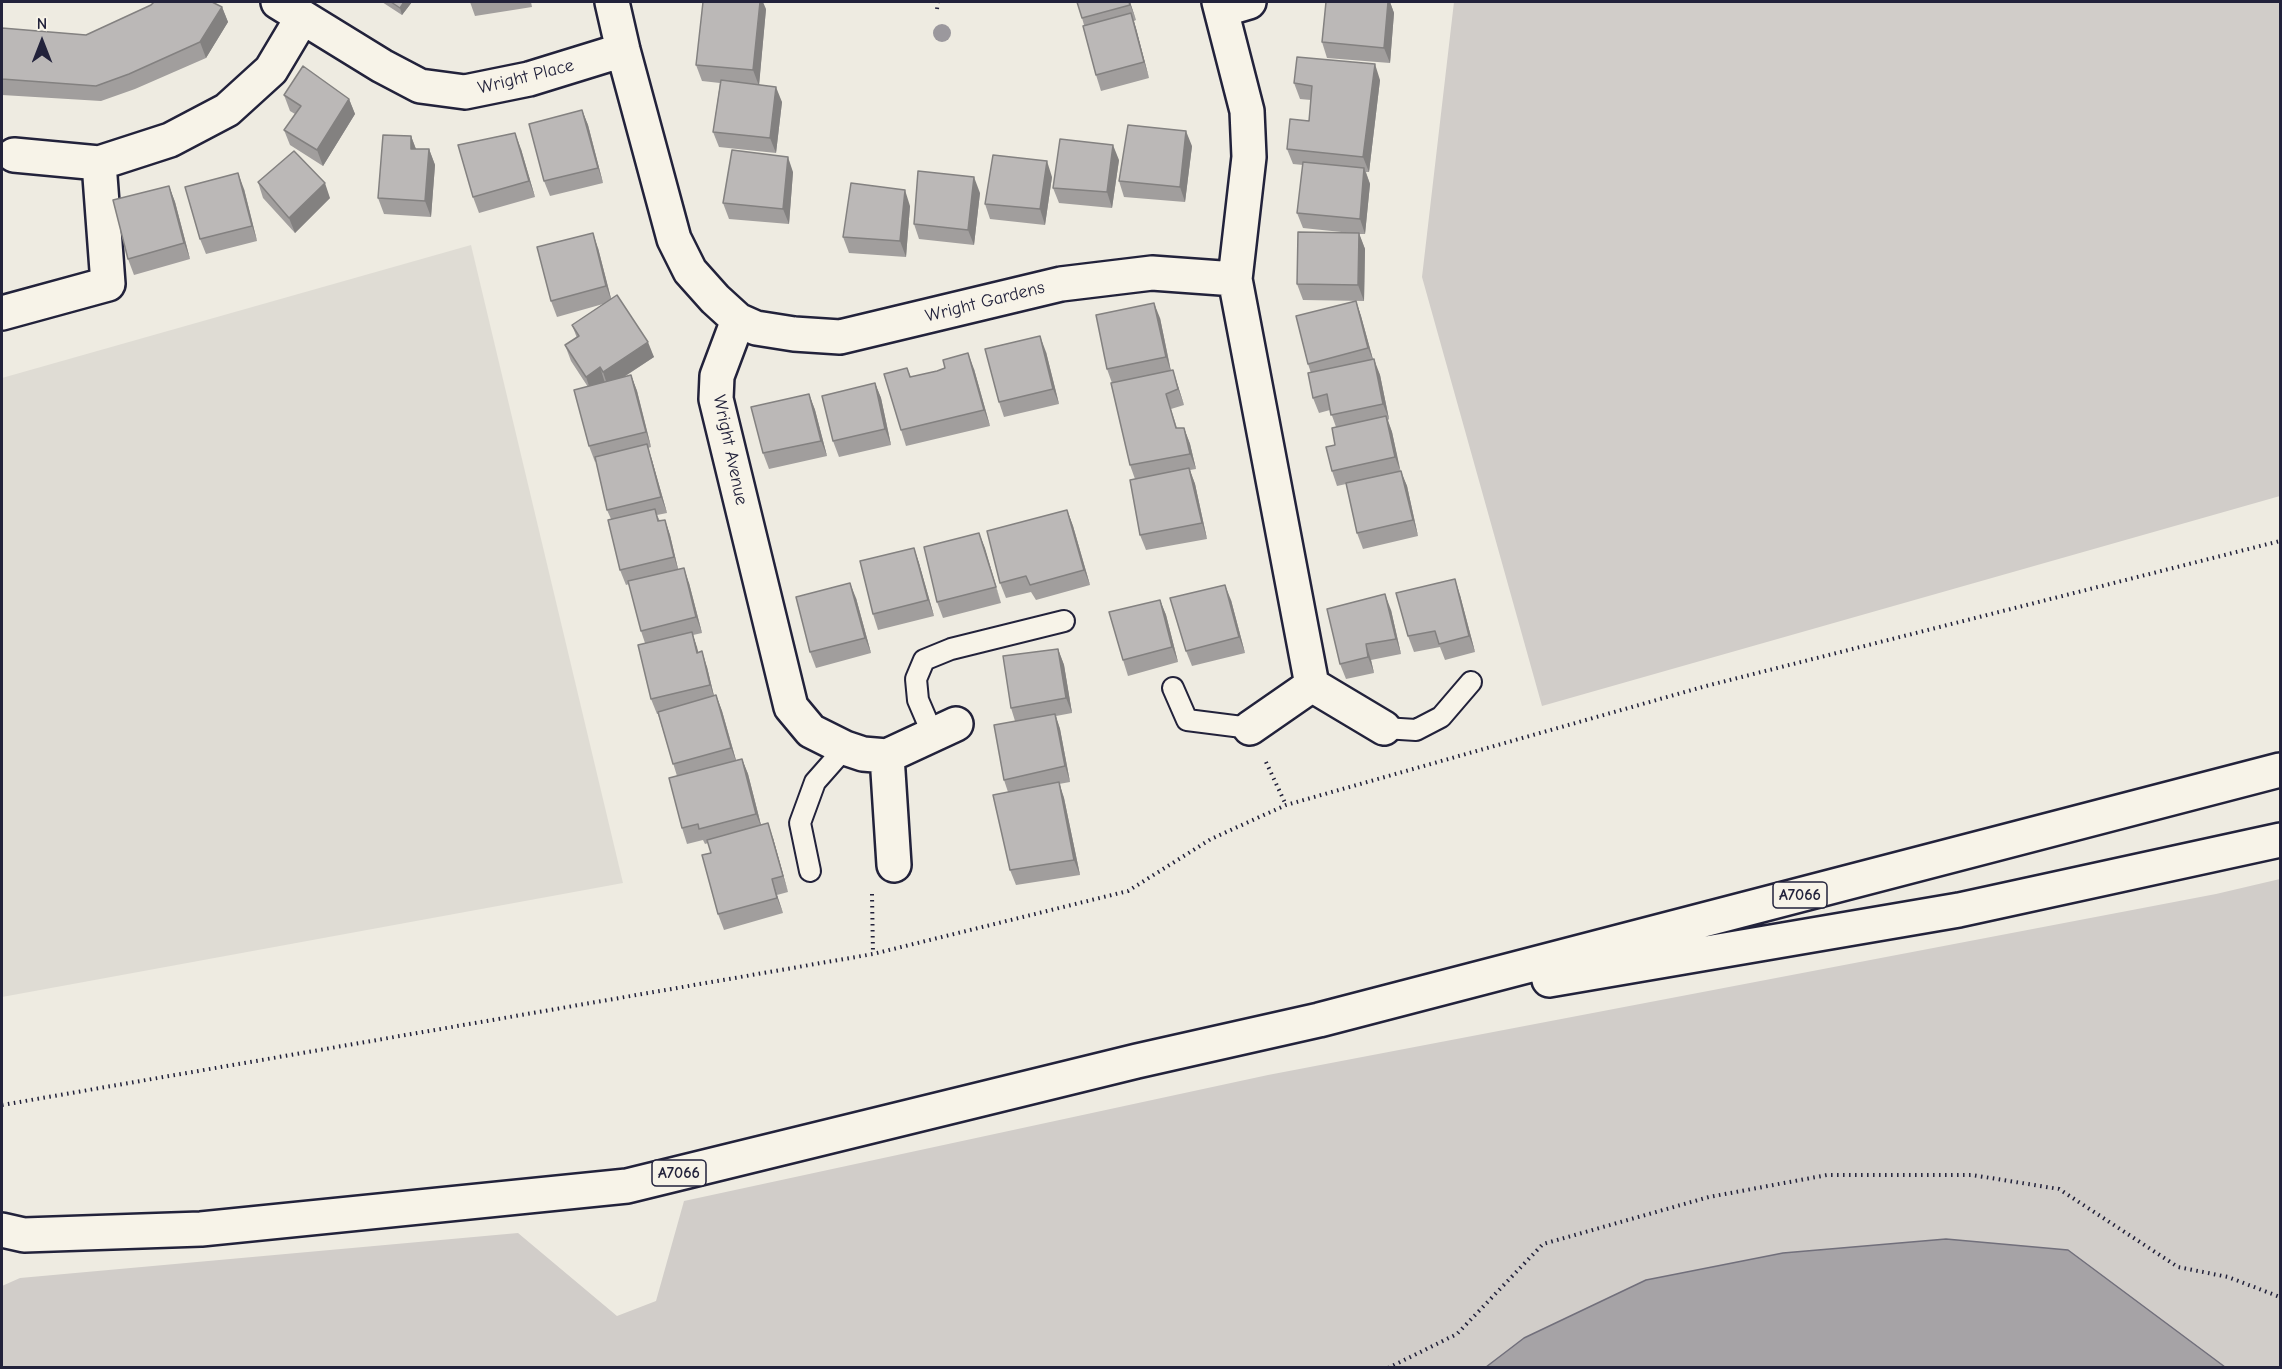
<!DOCTYPE html>
<html>
<head>
<meta charset="utf-8">
<style>
	body { margin:0 }
	#map { position:relative; width:2282px; height:1369px; overflow:hidden; background:#eeebe1; font-family:"Comic Neue",sans-serif }
	canvas { display:block }
	.frame { position:absolute; inset:0; border:3px solid #22223b; pointer-events:none }
	.north { position:absolute; left:12px; top:12px; width:60px; height:60px; -webkit-text-stroke:4px #f7f3e8; paint-order:stroke; rotate:0deg; font-size:16px; font-weight:700; line-height:24px; text-align:center; color:#22223b }
	.north::after { content:''; display:block; margin:auto; width:21px; height:27px; background:#22223b; clip-path:polygon(50% 0,100% 100%,50% 72%,0 100%) }
</style>
</head>
<body>
<div id="map">
<canvas width="2282" height="1369"></canvas>
<div class="frame"></div>
<div class="north">N</div>
</div>
<script>
const ctx = document.querySelector('canvas').getContext('2d');
ctx.lineJoin = 'round';
function paint(path, color) { ctx.fillStyle = color; ctx.fill(path, 'evenodd'); }
function strokePath(path, color, width, dash) { ctx.strokeStyle = color; ctx.lineWidth = width; ctx.lineCap = dash ? 'butt' : 'round'; ctx.setLineDash(dash || []); ctx.stroke(path); }
function label(font, color, halo, rows, align = 'center') {
  ctx.font = font + ' "Comic Neue",sans-serif'; ctx.lineWidth = 6; ctx.setLineDash([]); ctx.textBaseline = 'middle'; ctx.strokeStyle = halo; ctx.fillStyle = color; for (const [text, x, y, turn = 0] of rows) {
    ctx.save(); ctx.translate(x, y); ctx.rotate((+turn || 0) * Math.PI / 180); ctx.textAlign = isNaN(turn) ? turn : align; if (halo) ctx.strokeText(text, 0, 0); ctx.fillText(text, 0, 0); ctx.restore();
  }
}
const built = new Path2D(`
	M471 245 623 883 2 997V378Z`);
const green = new Path2D(`
	M1454 2H2280V496L1542 706 1422 277Z
	M2280 879V1367L2 1368V1286L20 1278 518 1233 617 1316 656 1301 684 1201 1268 1075 2216 894Z`);
const water = new Path2D(`
	M1946 1239 2068 1250 2225 1367H1486L1524 1338 1646 1280 1783 1253Z`);
const path = new Path2D(`
	M937 9 938 2
	M1266 762 1286 805
	M872 894 873 954
	M2 1105 873 954 1128 891 1211 839 1286 805 1706 686 2280 541
	M1388 1368 1457 1334 1543 1244 1709 1197 1827 1175H1972L2059 1189 2178 1267 2228 1277 2280 1297`);
const service = new Path2D(`
	M1173 688 1187 720 1250 728
	M1384 728 1416 730 1441 717 1471 682
	M933 735 918 700 916 679 924 660 951 649 1064 621
	M810 871 800 823 815 782 845 748`);
const minor = new Path2D(`
	M278 2 382 66 420 86 465 92 529 79 623 50
	M612 2 623 50 674 239 690 271 715 299 738 320 717 376 716 399 791 707 811 731 845 748 863 754 887 756 956 724
	M1219 2 1247 111 1249 157 1235 279 1312 685
	M1222 10 1249 2
	M14 155 99 163 170 140 227 110 271 70 302 18
	M2 313 108 284 99 163
	M738 320 756 328 794 334 840 337 1061 284 1152 273 1235 279
	M1250 728 1312 685 1384 728
	M887 756 894 865`);
const primary = new Path2D(`
	M1549 980 1959 910 2280 840
	M2 1230 24 1235 201 1229 627 1186 1137 1061 1319 1020 2280 770`);
const trees = [
	[942,33]
];
const wall = new Path2D(`
	M382 2H412L402 15Z
	M470 2H531L532 7 475 16Z
	M1130 2 1136 20 1134 21 1149 78 1101 91 1096 75 1084 25 1082 18Z
	M1326 2H1390L1394 13 1390 63 1327 58 1322 42Z
	M222 7 228 22 206 58 135 89 101 101 2 95V28L86 35Z
	M766 9 759 84 782 102 776 153 719 147 713 132 720 83 702 81 696 65Z
	M1380 80 1369 172H1366L1370 184 1365 234H1359L1365 249 1364 301 1303 300 1297 284 1351 233 1303 228 1297 213 1303 165 1293 164 1287 149 1309 121 1311 100 1300 99 1294 83Z
	M284 95 349 99 355 114 323 166 290 145 284 130 295 114 290 111Z
	M582 110 588 125 603 183 550 196 544 181Z
	M411 136 416 149H429L435 165 431 217 384 214 378 198Z
	M1192 146 1185 202 1124 197 1119 181Z
	M521 149 535 197 479 213 473 197Z
	M1119 160 1112 208 1059 203 1053 188Z
	M793 172 789 224 729 219 723 203Z
	M1052 177 1045 225 990 219 985 204Z
	M258 182 330 198 295 233 263 198Z
	M169 186 175 202 190 259 134 275 128 259Z
	M244 189 257 241 206 254 200 239Z
	M980 193 974 245 919 239 914 224Z
	M910 206 906 257 849 253 843 237Z
	M598 248 611 299 654 357 624 377 631 375 637 391 651 447 648 448 652 460 667 513 657 515 660 521 665 520 670 535 678 569 689 583 702 633 693 635 698 652 707 667 714 696 716 695 722 711 736 760 742 759 748 774 761 825 773 838 788 892 777 895 783 913 724 930 718 914 711 853 708 843 705 844 703 840 687 844 682 828 677 776 658 714H657L651 699 645 643 641 631 629 584 626 585 620 570 611 519 607 510 596 461 595 462 589 446 588 387 571 361 565 345 577 338 572 325 603 304 557 317 551 301Z
	M1356 301 1361 316 1373 360 1380 375 1389 419 1388 420 1392 432 1400 471 1407 486 1418 536 1363 549 1357 533 1346 484 1337 486 1332 471 1335 445 1336 427 1330 410 1319 413 1313 398 1311 373 1308 364Z
	M1160 318 1171 371 1178 386 1184 405 1171 409 1177 428H1184L1190 444 1196 469 1190 470 1195 484 1207 539 1146 550 1140 535 1135 479 1130 465 1112 383 1107 369Z
	M1046 352 1059 404 1004 417 999 402Z
	M907 368 911 377 974 369 990 426 906 446 901 430Z
	M875 383 881 398 891 445 839 457 833 441Z
	M809 394 815 410 827 456 769 469 763 453Z
	M1067 510 1073 526 1090 585 1036 600 1031 592 1006 598 1000 583Z
	M979 533 1001 603 943 618 937 602Z
	M914 548 919 563 934 616 878 630 873 614Z
	M1460 595 1475 652 1445 660 1440 647 1414 652 1408 636Z
	M856 598 871 653 816 668 810 652Z
	M1160 600 1166 615 1178 662 1128 676 1123 660Z
	M1231 600 1245 653 1192 666 1186 651Z
	M1391 610 1401 654 1371 660 1374 673 1346 679 1340 664Z
	M1058 649 1064 665 1072 713 1056 716 1060 729 1070 782 1059 784 1064 798 1080 875 1016 885 1010 870 1008 792 1004 780 1015 721 1011 708Z`);
const shadedWall = new Path2D(`
	M404 2H412L402 15 400 8Z
	M760 2H763L766 9 759 86 753 70Z
	M1129 2H1130L1136 20Z
	M1388 2H1390L1394 13 1390 63 1384 48Z
	M222 7 228 22 206 58 200 42Z
	M1131 13 1136 28 1149 78 1144 62Z
	M1375 64 1380 80 1369 172 1363 157Z
	M776 87 782 102 776 153 770 138Z
	M349 99 355 114 323 166 317 150Z
	M582 110 588 125 603 183 598 168Z
	M1186 131 1192 146 1185 202 1180 187Z
	M515 133 521 149 535 197 529 181Z
	M411 136 417 152 411 149Z
	M1113 145 1119 160 1112 208 1107 192Z
	M429 149 435 165 431 217 425 201Z
	M788 157 793 172 789 224 783 209Z
	M1047 161 1052 177 1045 225 1040 209Z
	M1364 168 1370 184 1365 234 1360 219Z
	M238 173 244 189 257 241 252 226Z
	M974 177 980 193 974 245 968 230Z
	M325 183 330 198 295 233 289 218Z
	M169 186 175 202 190 259 184 243Z
	M905 190 910 206 906 257 900 241Z
	M593 233 598 248 612 302 606 286Z
	M1359 233 1365 249 1364 301 1358 285Z
	M1356 301 1361 316 1374 363 1368 348Z
	M1154 303 1160 318 1171 372 1166 357Z
	M1040 336 1046 352 1059 404 1053 389Z
	M648 342 654 357 608 387 603 372Z
	M968 353 974 369 990 426 984 410Z
	M1374 359 1380 375 1389 419 1383 404Z
	M600 367 605 383 591 392 586 377Z
	M1173 370 1178 386 1184 405 1178 389Z
	M631 375 637 391 651 447 646 432Z
	M875 383 881 398 891 445 885 429Z
	M809 394 815 410 827 456 821 441Z
	M1386 416 1392 432 1401 473 1395 457Z
	M1184 428 1190 444 1196 469 1190 454Z
	M647 444 652 460 667 513 661 497Z
	M1189 468 1195 484 1207 539 1202 523Z
	M1401 471 1407 486 1418 536 1413 520Z
	M1067 510 1073 526 1090 585 1084 570Z
	M665 520 670 535 679 573 674 557Z
	M979 533 985 548 1001 603 996 587Z
	M914 548 919 563 934 616 928 600Z
	M684 568 689 583 702 633 696 617Z
	M1455 579 1460 595 1475 652 1469 636Z
	M850 583 856 598 871 653 865 638Z
	M1225 585 1231 600 1245 653 1239 637Z
	M1385 594 1391 610 1401 654 1396 639Z
	M1160 600 1166 615 1178 662 1172 647Z
	M692 632 697 647 702 668 697 653Z
	M1366 644 1371 660 1374 673 1368 657Z
	M1058 649 1064 665 1072 713 1066 698Z
	M702 651 707 667 715 700 710 685Z
	M716 695 722 711 737 764 731 748Z
	M1055 714 1060 729 1070 782 1065 766Z
	M742 759 748 774 762 829 756 814Z
	M1059 782 1064 798 1080 875 1074 860Z
	M768 823 773 838 788 892 783 876Z
	M772 879 777 895 783 913 777 898Z`);
const building = new Path2D(`
	M154 2H212L222 7 200 42 129 74 96 86 2 79V28L86 35 151 5Z
	M391 2H404L400 8Z
	M703 2H760L753 70 696 65Z
	M1077 2H1129L1130 5 1082 18Z
	M1326 2H1388L1384 48 1322 42Z
	M1131 13 1144 62 1096 75 1083 26Z
	M1297 57 1375 64 1363 157 1287 149 1290 119 1309 121 1312 86 1294 83Z
	M303 66 349 99 317 150 284 130 301 106 284 95Z
	M721 80 776 87 770 138 713 132Z
	M582 110 598 168 544 181 529 124Z
	M1128 125 1186 131 1180 187 1119 181Z
	M515 133 529 181 473 197 458 145Z
	M383 135 411 136V149H429L425 201 378 198Z
	M1060 139 1113 145 1107 192 1053 188Z
	M732 150 788 157 783 209 723 203Z
	M294 151 325 183 289 218 258 182Z
	M993 155 1047 161 1040 209 985 204Z
	M1303 162 1364 168 1360 219 1297 213Z
	M918 171 974 177 968 230 914 224Z
	M238 173 252 226 200 239 185 187Z
	M851 183 905 190 900 241 843 237Z
	M169 186 184 243 128 259 113 200Z
	M1298 232 1359 233 1358 285 1297 284Z
	M593 233 606 286 551 301 537 247Z
	M617 295 648 342 603 372 600 367 586 377 565 345 579 336 572 325Z
	M1356 301 1368 348 1308 364 1296 316Z
	M1154 303 1166 357 1107 369 1096 315Z
	M1040 336 1053 389 999 402 985 349Z
	M968 353 984 410 901 430 884 374 907 368 910 377 937 371 945 368 943 360Z
	M1374 359 1383 404 1331 415 1327 394 1313 398 1308 373Z
	M1173 370 1178 389 1166 394 1176 428H1184L1190 454 1130 465 1111 383Z
	M631 375 646 432 589 446 574 390Z
	M875 383 885 429 833 441 822 396Z
	M809 394 821 441 763 453 751 407Z
	M1386 416 1395 457 1332 471 1326 447 1335 445 1332 428Z
	M647 444 661 497 607 510 595 457Z
	M1189 468 1202 523 1140 535 1130 480Z
	M1401 471 1413 520 1357 533 1346 483Z
	M655 509 658 521 665 520 674 557 620 570 608 520Z
	M1067 510 1084 570 1030 585 1026 576 1000 583 987 531Z
	M979 533 996 587 937 602 924 547Z
	M914 548 928 600 873 614 860 561Z
	M684 568 696 617 641 631 628 581Z
	M1455 579 1469 636 1439 644 1435 631 1408 636 1396 593Z
	M850 583 865 638 810 652 796 597Z
	M1225 585 1239 637 1186 651 1170 598Z
	M1385 594 1396 639 1366 644 1368 657 1340 664 1327 609Z
	M1160 600 1172 647 1123 660 1109 612Z
	M692 632 697 653 702 651 710 685 651 699 638 645Z
	M1058 649 1066 698 1011 708 1003 656Z
	M716 695 731 748 673 764 658 712Z
	M1055 714 1065 766 1004 780 994 725Z
	M742 759 756 814 699 829 698 824 682 828 669 778Z
	M1059 782 1074 860 1010 870 993 795Z
	M768 823 783 876 772 879 777 898 718 914 702 855 711 853 707 840Z`);
const shields = [
	[1800,895,54],
	[679,1173,54]
];
const shieldNames = [
	["A7066",1800,895],
	["A7066",679,1173]
];
const streetNames = [
	["Wright Place",526,77,-14],
	["Wright Gardens",985,302,-14],
	["Wright Avenue",730,450,78]
];
paint(built, '#dfdcd4');
paint(green, '#d1cdc9');
paint(water, '#a6a3a6');
strokePath(water, '#716f7b', 1.5);
strokePath(service, '#22223b', 24);
strokePath(minor, '#22223b', 38);
strokePath(primary, '#22223b', 38);
strokePath(path, '#22223b', 4, [1.5, 4.5]);
strokePath(service, '#f7f3e8', 20);
strokePath(minor, '#f7f3e8', 33);
strokePath(primary, '#f7f3e8', 33);
ctx.fillStyle = '#9b989d';
for (const [x, y] of trees) { ctx.beginPath(); ctx.arc(x, y, 9, 0, 2 * Math.PI); ctx.fill(); }
paint(wall, '#a19e9d');
paint(shadedWall, '#838180');
paint(building, '#bbb8b7');
strokePath(building, '#838180', 1.5);
for (const [x, y, w] of shields) { const box = new Path2D(); box.roundRect(x - w / 2, y - 13, w, 26, 4.5); ctx.fillStyle = '#f7f3e8'; ctx.fill(box); strokePath(box, '#22223b', 1.5); }
label('bold 16px', '#22223b', null, shieldNames);
label('18px', '#22223b', '#f7f3e8', streetNames);
</script>
</body>
</html>
